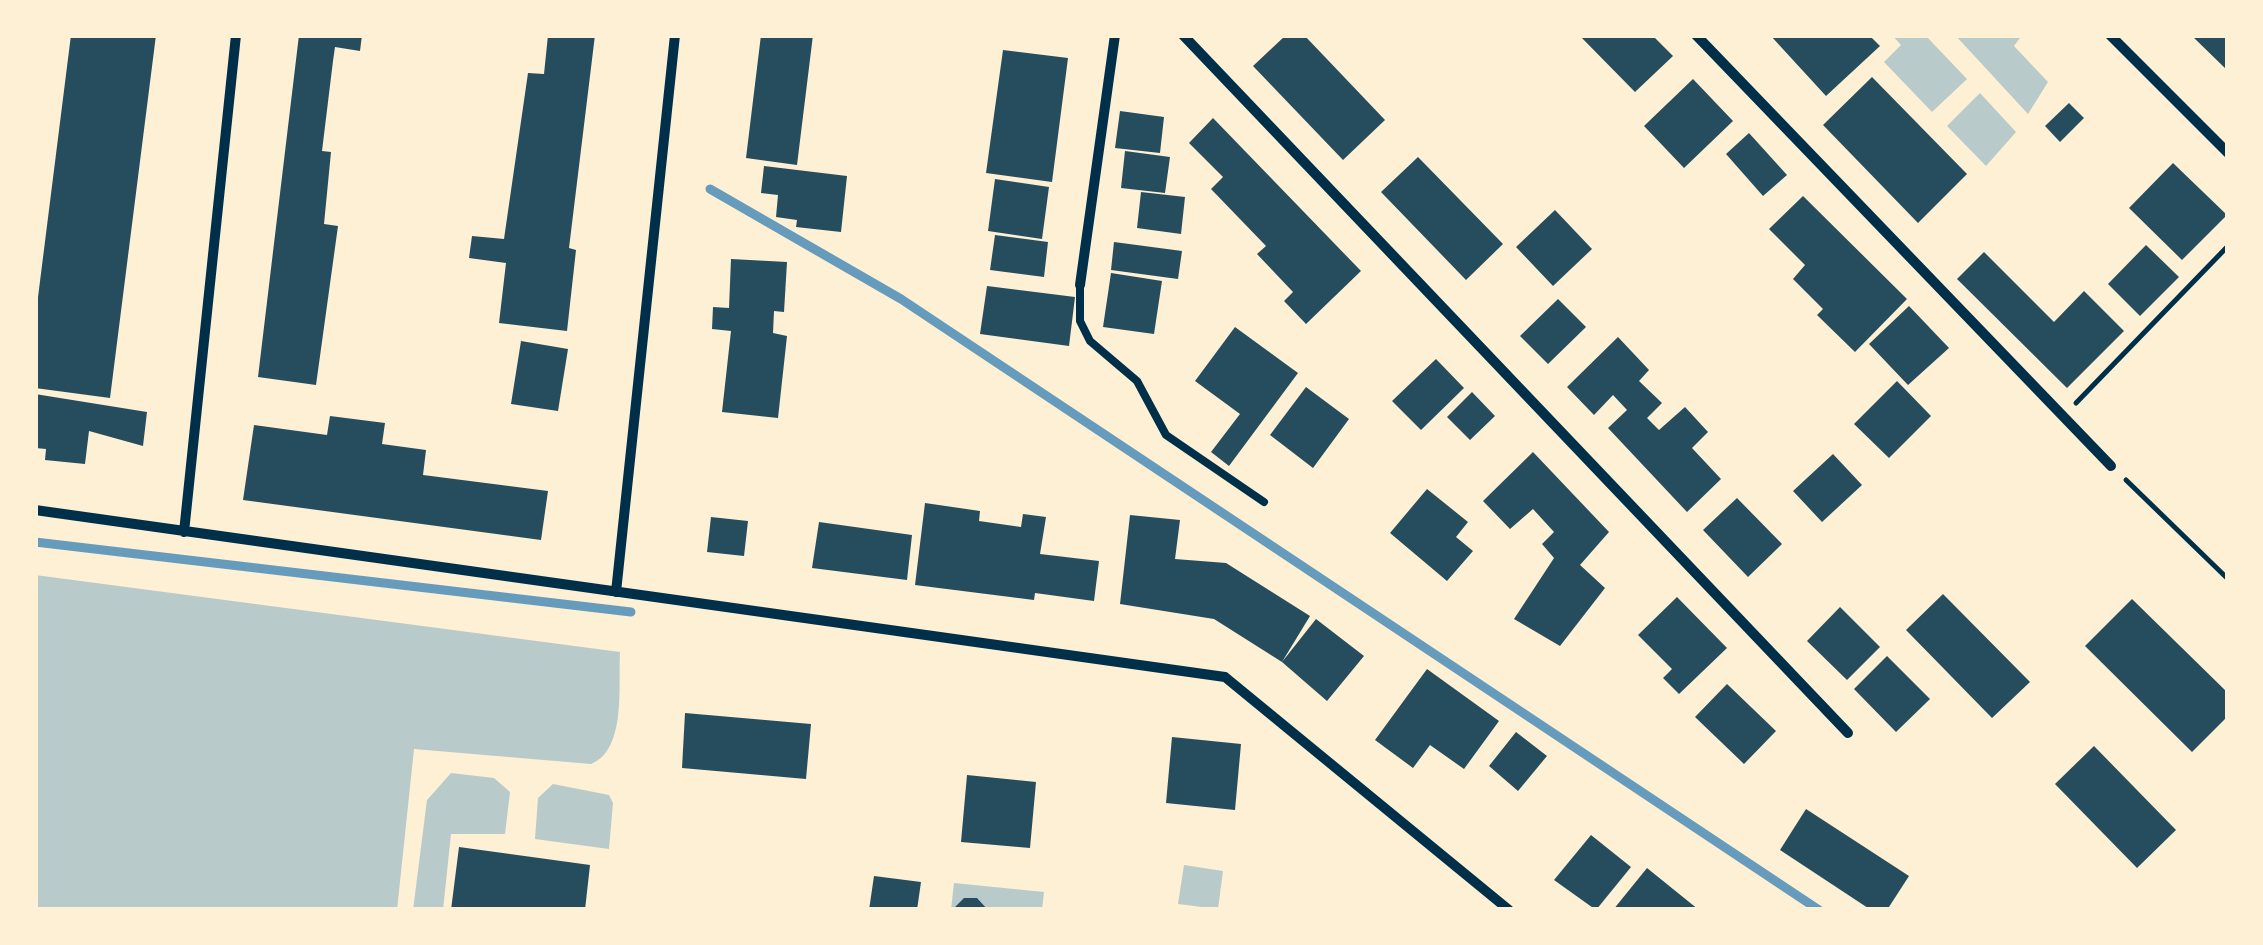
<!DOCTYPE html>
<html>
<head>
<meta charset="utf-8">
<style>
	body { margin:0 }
	#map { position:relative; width:2263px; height:945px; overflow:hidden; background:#fdf0d5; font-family:"Roboto Serif",serif }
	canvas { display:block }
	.frame { position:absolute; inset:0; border:38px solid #fdf0d5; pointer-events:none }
</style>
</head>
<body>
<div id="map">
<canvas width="2263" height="945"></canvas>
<div class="frame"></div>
</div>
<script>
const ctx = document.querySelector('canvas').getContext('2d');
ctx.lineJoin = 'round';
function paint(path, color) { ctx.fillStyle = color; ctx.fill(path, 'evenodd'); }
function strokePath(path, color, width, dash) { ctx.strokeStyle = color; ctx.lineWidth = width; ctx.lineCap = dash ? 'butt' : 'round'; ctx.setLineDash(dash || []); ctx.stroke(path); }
const green = new Path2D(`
	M1892 35H1925L1967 79 1932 112 1884 62 1901 45Z
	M1955 35H2022L2014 46 2048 82 2028 114Z
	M1980 93 2016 132 1986 166 1947 126Z
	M35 575 620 652C618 684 627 750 591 764L414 749 397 910H35Z
	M451 773 494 778 510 792 505 834H451L443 910H413L427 800Z
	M553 784 609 795 613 803 609 849 535 839 538 798Z
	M1184 865 1223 871 1218 909 1178 904Z
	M954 883 1044 892 1042 910H951Z`);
const stream = new Path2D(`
	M710 189 901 299 1819 910
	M35 542 631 612`);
const building = new Path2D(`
	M71 35H156L110 398 35 388V321Z
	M299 35H362L360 51 335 47 333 61 322 151 331 152 324 224 338 226 316 385 258 377Z
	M548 35H595L569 248 576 250 567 331 499 323 506 263 469 258 472 236 504 239 528 73 544 74Z
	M761 35H813L797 165 746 158Z
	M1286 35H1304L1385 120 1343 160 1253 66Z
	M1579 35H1652L1673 56 1635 92Z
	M1770 35H1869L1880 46 1826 96Z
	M2191 35H2228V71Z
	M1003 50 1068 58 1052 182 986 173Z
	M1872 77 1967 174 1918 223 1823 125Z
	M1693 79 1733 121 1684 168 1644 126Z
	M2069 103 2084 118 2060 142 2045 126Z
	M1120 111 1164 117 1160 153 1115 148Z
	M1213 118 1361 271 1306 324 1284 301 1293 292 1257 254 1266 246 1211 189 1223 177 1189 143Z
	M1749 133 1787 175 1763 196 1726 154Z
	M1125 151 1170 157 1165 193 1121 188Z
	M1418 157 1503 244 1466 280 1381 192Z
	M2173 163 2227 215 2182 260 2129 208Z
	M764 166 847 176 841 232 796 227 797 220 776 217 778 195 761 193Z
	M995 179 1049 187 1042 239 988 231Z
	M1141 192 1185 197 1181 234 1137 228Z
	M1803 196 1907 299 1855 352 1817 315 1823 309 1793 279 1805 265 1769 229Z
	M1555 210 1592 249 1553 286 1516 247Z
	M995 235 1048 242 1044 277 990 270Z
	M1114 242 1182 251 1178 279 1111 270Z
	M2146 245 2179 277 2140 316 2108 284Z
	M1984 252 2054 322 2084 291 2124 331 2067 388 1957 279Z
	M731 259 787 262 784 312 774 311 773 333 787 336 778 418 722 412 731 331 712 329 713 307 729 308Z
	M1111 273 1162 281 1154 334 1103 327Z
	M987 286 1075 297 1069 346 980 334Z
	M1558 299 1586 327 1548 364 1520 336Z
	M1909 306 1949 348 1908 385 1869 344Z
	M1235 327 1298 373 1229 466 1211 452 1240 414 1195 381Z
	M1618 337 1649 370 1639 381 1662 403 1647 418 1659 430 1685 407 1708 432 1692 448 1721 479 1687 512 1608 428 1627 410 1613 395 1594 415 1567 387Z
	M521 341 568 349 558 411 511 404Z
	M1436 359 1464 388 1421 430 1392 401Z
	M1897 381 1931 416 1889 458 1854 424Z
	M1306 387 1349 419 1313 468 1270 435Z
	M1472 392 1495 416 1470 440 1447 417Z
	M35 394 147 412 143 446 89 431 85 464 45 460 46 449 35 448Z
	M330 416 385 423 382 444 426 450 423 475 548 491 541 540 243 500 254 425 327 435Z
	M1533 452 1609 532 1580 565 1605 588 1560 646 1514 619 1554 558 1542 544 1554 532 1533 509 1510 529 1483 501Z
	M1833 454 1862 485 1822 522 1793 491Z
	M1427 489 1468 522 1456 537 1473 551 1447 581 1390 533Z
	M1737 498 1782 544 1748 577 1703 530Z
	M925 503 980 511 979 521 1021 527 1023 514 1046 517 1040 554 1099 561 1094 601 1035 593 1034 600 915 585Z
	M1130 515 1180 520 1175 559 1226 563 1310 616 1282 662 1214 619 1120 604Z
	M711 517 748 521 744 556 707 552Z
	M819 522 912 535 907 580 812 568Z
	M1943 594 2030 682 1992 718 1906 630Z
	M1677 597 1727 648 1679 694 1663 678 1672 669 1638 635Z
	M2132 599 2228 693V716L2192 752 2085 646Z
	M1840 607 1880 647 1847 680 1807 641Z
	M1316 619 1364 656 1327 701 1282 662Z
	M1887 656 1930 699 1896 732 1854 689Z
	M1427 669 1499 721 1464 769 1430 745 1413 768 1375 740Z
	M1727 684 1776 731 1744 764 1695 717Z
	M685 713 811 724 806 779 682 768Z
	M1516 732 1547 756 1518 791 1489 766Z
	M1172 737 1241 744 1235 810 1166 803Z
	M2094 746 2176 830 2137 868 2055 784Z
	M967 775 1036 782 1030 848 961 842Z
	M1806 809 1909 876 1887 910H1871L1780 850Z
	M1591 835 1631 867 1596 910 1554 880Z
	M459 847 590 865 585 910H451Z
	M1647 868 1699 910H1613Z
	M874 876 921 882 917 910H869Z
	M964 898H977L988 910H952Z`);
const path = new Path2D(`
	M2076 403 2228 246
	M2126 480 2228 579`);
const service = new Path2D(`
	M1080 285V321L1090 341 1137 381 1166 435 1264 502`);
const minor = new Path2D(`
	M1183 35 1848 733
	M1696 35 2111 466
	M2110 35 2228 153
	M1080 285 1115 35
	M35 510 1225 677 1509 910
	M184 532 236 35
	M616 592 675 35`);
paint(green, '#b9caca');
strokePath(stream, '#669bbc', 9);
paint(building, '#264d5e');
strokePath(path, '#003049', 5);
strokePath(service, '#003049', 8);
strokePath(minor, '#003049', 10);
</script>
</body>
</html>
